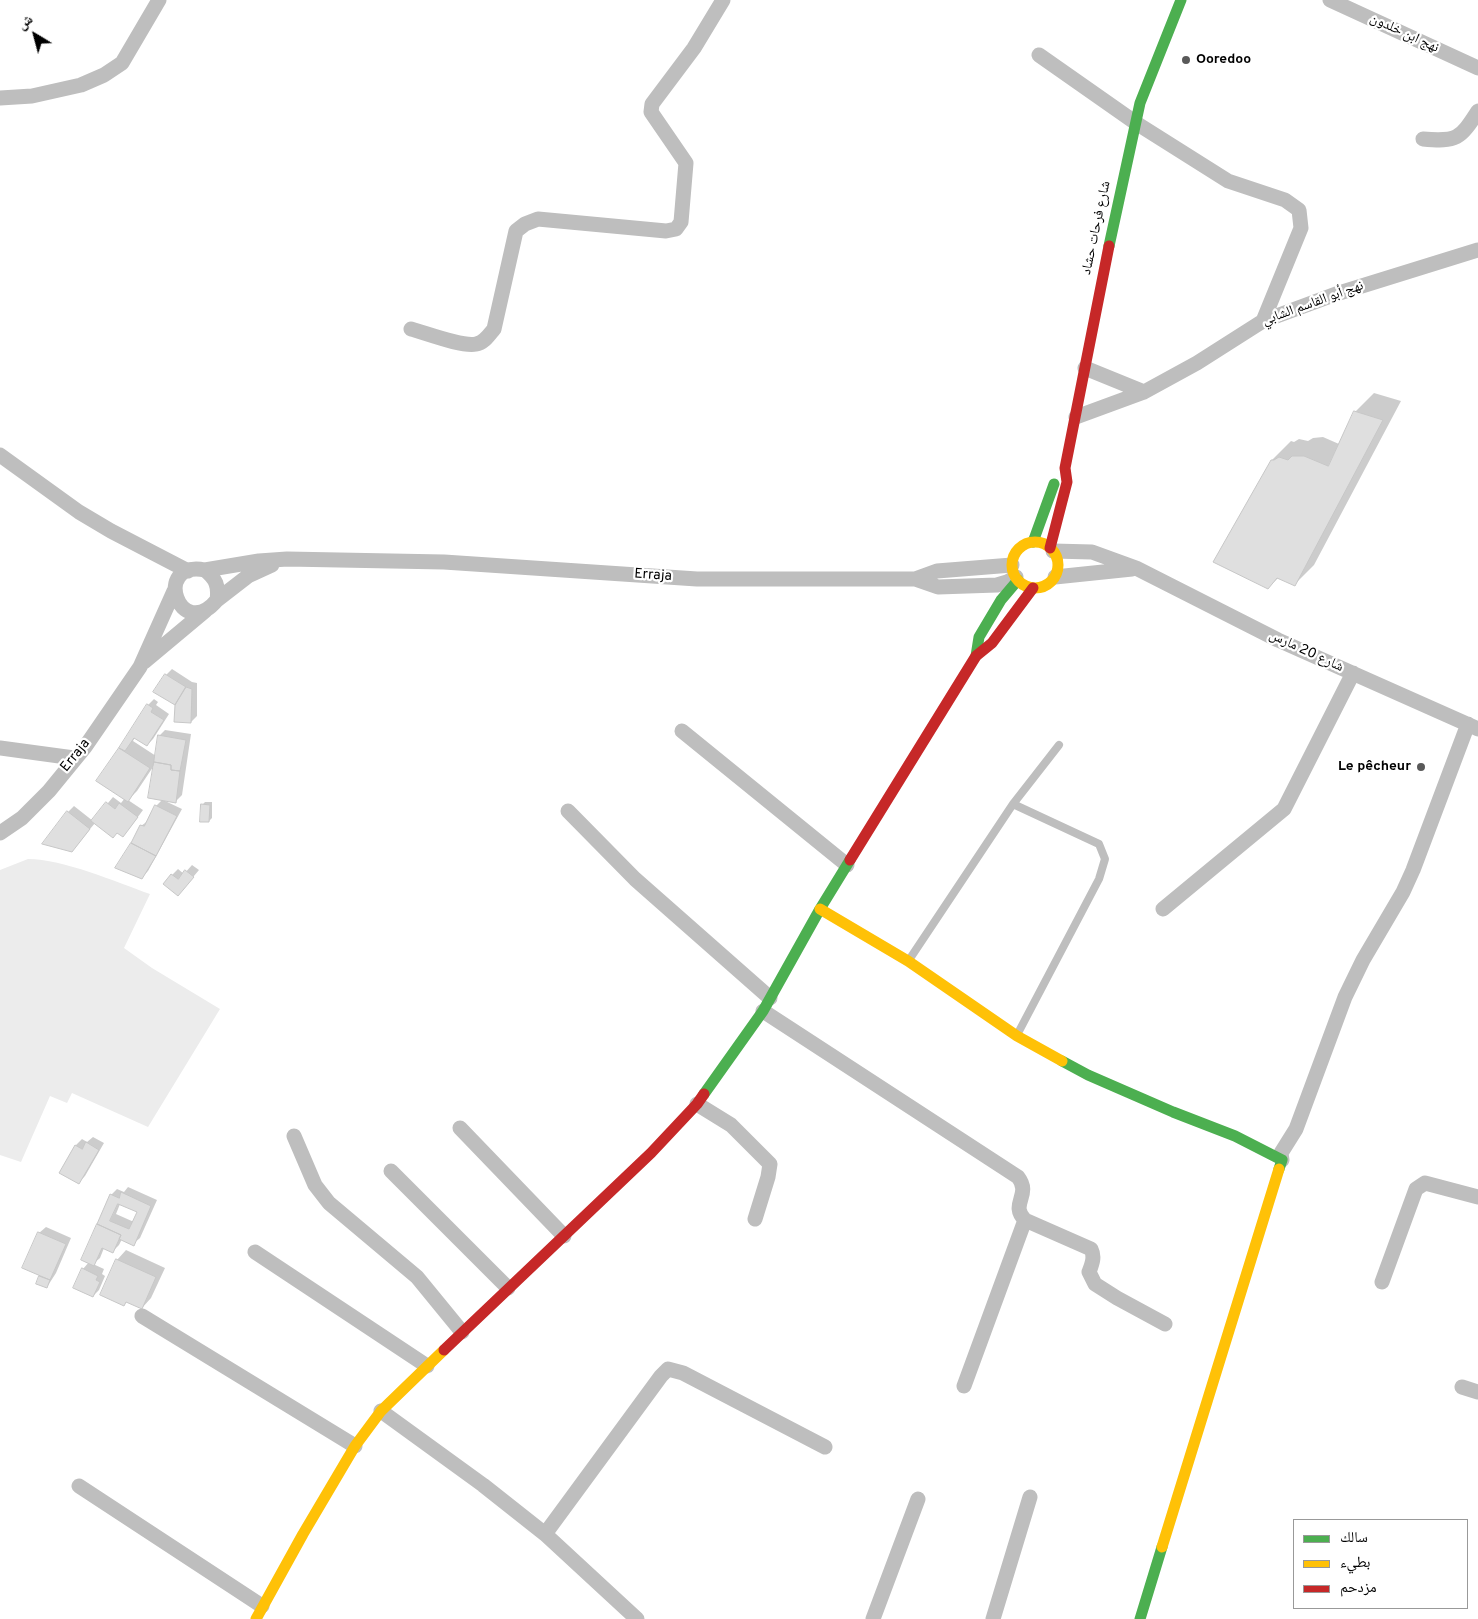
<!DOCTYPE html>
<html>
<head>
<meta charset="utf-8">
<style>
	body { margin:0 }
	#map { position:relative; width:1478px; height:1619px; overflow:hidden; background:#fff; font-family:Overpass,"Noto Naskh Arabic",sans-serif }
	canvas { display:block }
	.legend { position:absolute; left:1293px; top:1519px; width:175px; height:90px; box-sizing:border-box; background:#fff; border:1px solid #999; margin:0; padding:6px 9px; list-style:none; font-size:15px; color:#000 }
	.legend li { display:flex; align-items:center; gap:10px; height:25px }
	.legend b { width:25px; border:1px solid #999 }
	.north { position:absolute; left:10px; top:10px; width:50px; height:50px; -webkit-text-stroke:4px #fff; paint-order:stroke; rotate:323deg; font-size:14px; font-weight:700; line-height:20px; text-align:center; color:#000 }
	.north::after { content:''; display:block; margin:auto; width:18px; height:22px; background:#000; clip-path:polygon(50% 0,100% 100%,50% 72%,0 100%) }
</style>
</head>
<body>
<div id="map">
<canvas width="1478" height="1619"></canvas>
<ul class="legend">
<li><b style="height:6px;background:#4caf50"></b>سالك</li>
<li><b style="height:6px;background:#ffc107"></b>بطيء</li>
<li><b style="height:6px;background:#c62828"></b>مزدحم</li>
</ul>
<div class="north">ش</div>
</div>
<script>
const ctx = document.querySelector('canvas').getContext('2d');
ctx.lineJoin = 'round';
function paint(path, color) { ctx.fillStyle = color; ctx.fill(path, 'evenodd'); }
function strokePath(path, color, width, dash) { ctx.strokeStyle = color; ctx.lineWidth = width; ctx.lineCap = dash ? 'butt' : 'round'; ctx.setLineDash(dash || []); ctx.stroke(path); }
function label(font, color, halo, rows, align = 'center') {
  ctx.font = font + ' Overpass,"Noto Naskh Arabic",sans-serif'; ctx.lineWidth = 4.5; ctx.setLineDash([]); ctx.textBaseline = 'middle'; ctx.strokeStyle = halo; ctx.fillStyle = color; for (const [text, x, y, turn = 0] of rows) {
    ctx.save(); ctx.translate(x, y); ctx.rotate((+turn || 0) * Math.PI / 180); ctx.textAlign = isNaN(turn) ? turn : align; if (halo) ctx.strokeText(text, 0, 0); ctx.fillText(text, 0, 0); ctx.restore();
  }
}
const green = new Path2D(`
	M28 859C63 859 116 882 150 894L124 948 152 968 220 1009 148 1127 72 1093 67 1103 50 1096 21 1162 0 1155V870Z`);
const shadow = new Path2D(`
	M1374 393 1401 401 1314 565 1295 584 1279 577 1268 588 1272 460 1291 441 1294 442 1299 439 1308 441 1313 438 1323 437 1339 444 1355 412Z
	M172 669 192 682 197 683V716L191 722 176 705 166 675Z
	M154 699 158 702 156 705 169 714 153 739 147 745 135 737 133 741 156 756 159 736 165 730 191 734 182 795 176 801 163 800 182 809 148 871 142 877 141 826 149 820 156 806 163 799 155 764 137 791 128 800 143 810 129 829 95 823 72 851 68 812 74 806 93 821 113 797 121 803 125 798 98 781 148 705Z
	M205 802H212V818L209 821 202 805Z
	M192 865 199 870 178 895 172 875 178 869 184 874Z
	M93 1137 104 1143 85 1176 79 1182 61 1172 76 1145 82 1139 87 1142Z
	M128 1187 157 1200 140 1238 133 1244 122 1239 119 1245 113 1251 104 1248 100 1258 93 1264 104 1269 102 1274 105 1276 99 1290 93 1296 83 1269 89 1262 111 1195 117 1189 124 1192ZM120 1204 138 1212 134 1222 116 1214Z
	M46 1227 71 1238 56 1273 47 1287 40 1277 42 1275 24 1268 39 1233Z
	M126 1250 165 1268 151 1298 142 1308 127 1301 124 1305 117 1260Z`);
const building = new Path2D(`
	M1354 411 1383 420 1295 586 1277 578 1268 589 1213 562 1271 460H1274L1279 457 1288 460 1292 456H1304L1328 466Z
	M165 674 186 687 175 705 153 692Z
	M186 687 192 689 191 723 174 722 175 705Z
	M147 704 153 708 151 712 164 720 147 746 134 738 125 751 119 748Z
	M158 735 186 740 180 771 171 770V765L154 762Z
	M119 748 150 768 128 802 96 781Z
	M154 762 171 765V770L180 771 176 803 148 798Z
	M106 802 115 809 119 803 138 817 123 837 117 833 113 838 91 821Z
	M201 804 210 805 209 822H200Z
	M155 805 177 816 156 856 131 843 140 825 144 826Z
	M67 811 90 829 72 852 42 844Z
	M131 843 156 856 142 879 115 868Z
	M185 870 194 877 178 896 163 884 171 874 178 879Z
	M86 1142 99 1150 79 1184 59 1173 75 1145 82 1149Z
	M121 1192 151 1206 134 1246 119 1239 121 1235 97 1224 110 1194 119 1198ZM118 1204 137 1212 129 1229 110 1221Z
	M97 1224 121 1235 113 1253 102 1248 94 1266 81 1260Z
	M38 1232 66 1244 50 1280 22 1268Z
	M116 1259 156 1277 142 1309 126 1302 124 1306 100 1295Z
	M82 1268 98 1276 96 1280 100 1282 93 1297 73 1288Z
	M39 1276 50 1280 47 1288 36 1284Z`);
const lane = new Path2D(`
	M1013 804 1099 844 1105 859 1099 879 1017 1035
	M909 960 1013 804 1059 745`);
const street = new Path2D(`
	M1330 0 1478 68
	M1039 55 1136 123 1228 181 1285 200 1299 210 1301 228 1263 321
	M0 98 32 96 81 85 104 75 122 63 159 0
	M1423 139C1457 142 1460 139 1478 111
	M411 329C426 333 462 347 476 344 484 343 489 335 494 329L516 231 525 224 538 219 666 231 676 229 681 222 686 163 651 112 652 104 694 48 723 0
	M1085 368 1144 392
	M1076 417 1144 392 1197 363 1263 321 1336 294 1478 250
	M0 455 79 512 111 531 188 571
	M1053 551 1092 552 1136 568 1278 640 1478 729
	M205 570C216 579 219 586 217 600 180 644 151 560 205 570L259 561 287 559 444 562 697 579H915L938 587 997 585 1007 582 1016 577
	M1055 577 1132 569
	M915 579 937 571 1012 565
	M217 600 248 576 272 565
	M144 662 205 611
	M682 731 847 865
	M0 748 74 758
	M568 811 635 879 770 998
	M0 833 22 818 49 791 85 747 140 667 174 591
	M1163 909 1284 809 1353 673
	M763 1011 1018 1177C1032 1195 1009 1204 1025 1220L964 1386
	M697 1104 731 1125 770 1164 768 1177 755 1219
	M460 1128 564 1236
	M294 1136 315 1185 329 1203 417 1277 462 1332
	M1282 1160 1281 1153 1296 1129 1345 997 1363 960 1403 892 1413 870 1468 724
	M391 1171 508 1288
	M1025 1220 1091 1249C1095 1257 1092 1264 1089 1272L1095 1284 1117 1298 1165 1324
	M255 1252 427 1366
	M1382 1282 1416 1189 1425 1183 1478 1197
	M142 1316 355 1446
	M1462 1387 1478 1392
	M381 1411 483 1485 545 1534 637 1619
	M79 1486 262 1606
	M545 1534 661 1376 668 1369 683 1373 825 1447
	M873 1619 918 1499
	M993 1619 1030 1497`);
const fast = new Path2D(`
	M1109 246 1140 103 1181 0
	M1033 542 1054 484
	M976 656 979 637 1001 600 1018 580
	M1062 1061 1088 1075 1173 1112 1235 1136 1282 1160 1279 1169
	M704 1094 763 1011 820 909 850 860
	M1140 1619 1162 1547`);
const slow = new Path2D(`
	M1012 565a23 23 0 1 1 46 0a23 23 0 1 1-46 0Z
	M820 909 908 961 1017 1036 1062 1061
	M1162 1547 1279 1169
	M256 1619 303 1534 355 1446 381 1411 444 1350`);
const jam = new Path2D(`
	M1050 548 1067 482 1065 468 1109 246
	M850 860 976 656 992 643 1033 588
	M444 1350 651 1153 697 1104 704 1094`);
const markers = [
	[1186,60,5,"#595959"],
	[1421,767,5,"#595959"]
];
const streetNames = [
	["نهج ابن خلدون",1404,34,25],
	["شارع فرحات حشاد",1097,228,-78],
	["نهج أبو القاسم الشابي",1313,304,-20],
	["Erraja",653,576,4],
	["شارع 20 مارس",1306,652,25],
	["Erraja",76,756,-51]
];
const poiNames = [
	["Ooredoo",1196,60],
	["Le pêcheur",1411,767,"right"]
];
paint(green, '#ececec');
paint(shadow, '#0003');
paint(building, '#dfdfdf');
strokePath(building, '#c7c7c7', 1);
strokePath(lane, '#bebebe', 8);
strokePath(street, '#bebebe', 15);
strokePath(fast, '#4caf50', 11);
strokePath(slow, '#ffc107', 11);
strokePath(jam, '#c62828', 11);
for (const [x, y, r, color] of markers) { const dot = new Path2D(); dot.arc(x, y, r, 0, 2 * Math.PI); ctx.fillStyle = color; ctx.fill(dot); strokePath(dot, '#fff', 2); }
label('14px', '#000', '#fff', streetNames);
label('bold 14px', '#000', '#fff', poiNames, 'left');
</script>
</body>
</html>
